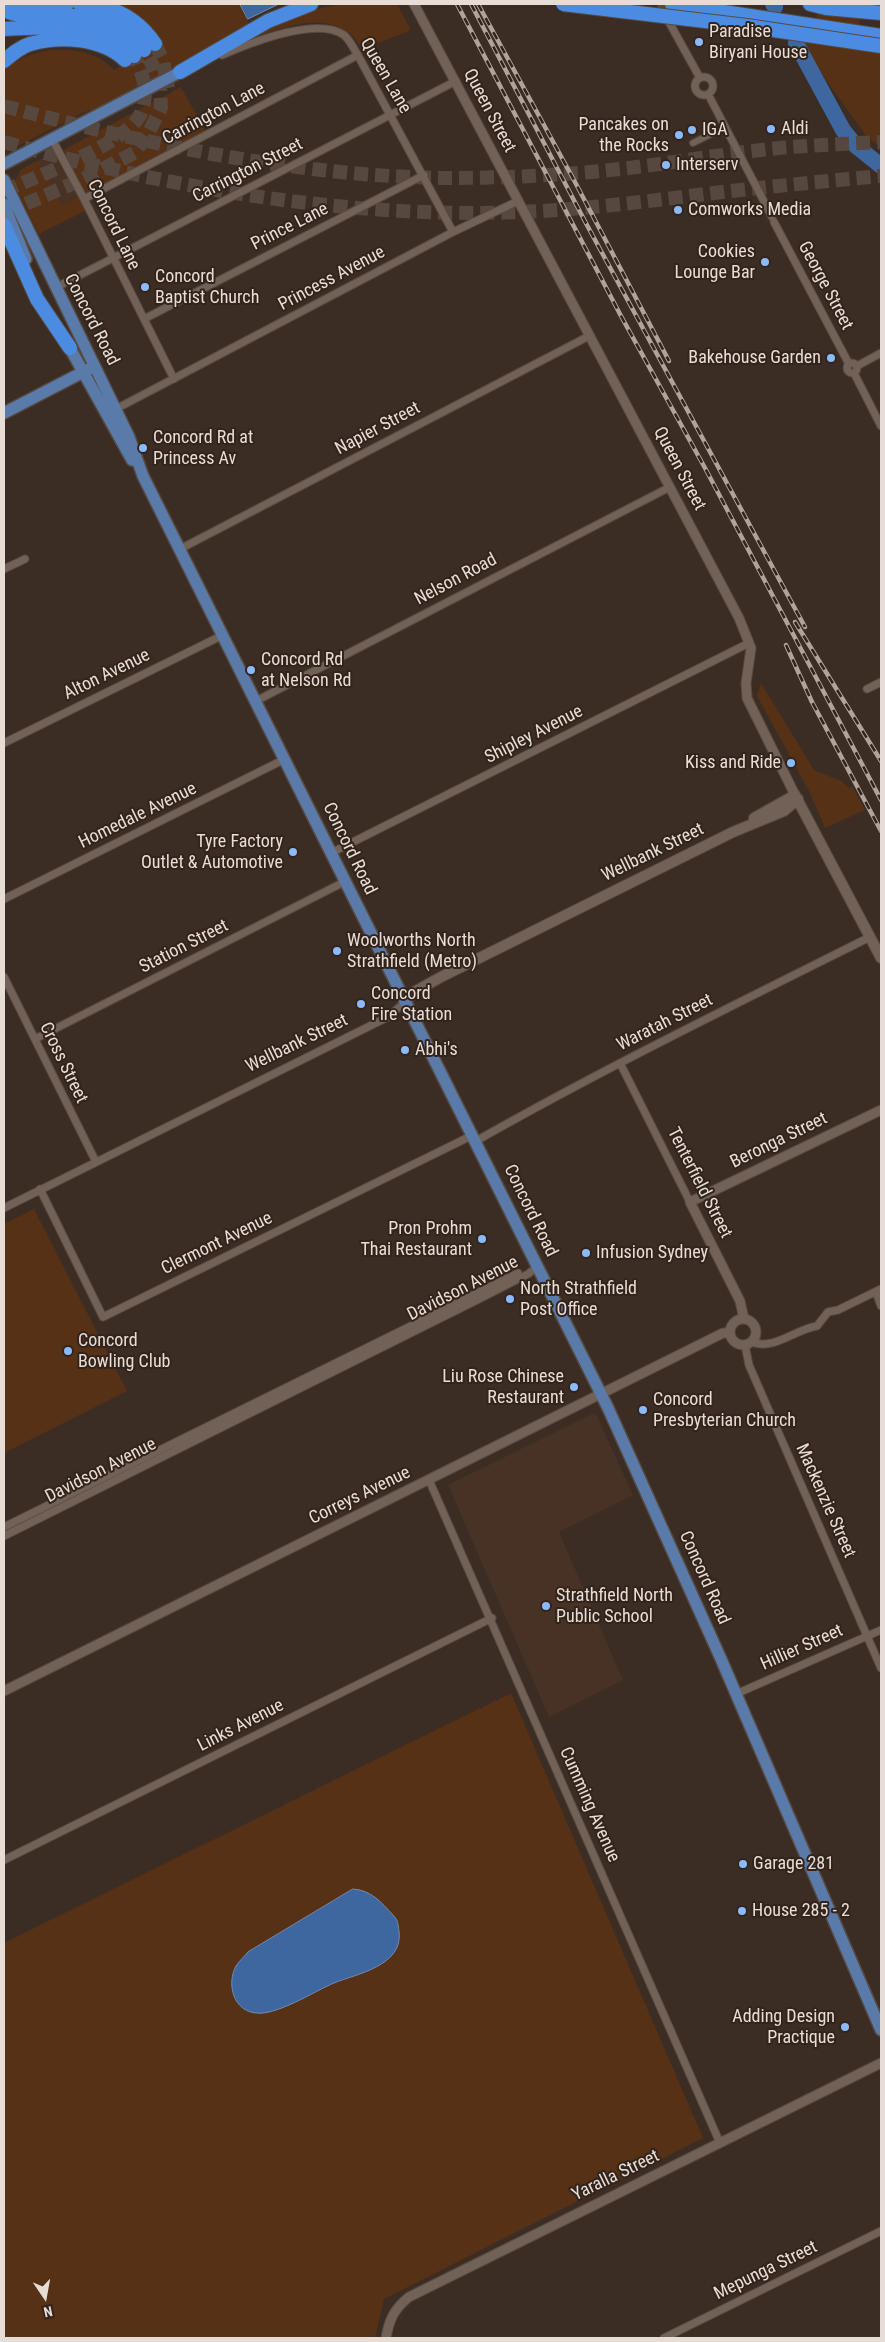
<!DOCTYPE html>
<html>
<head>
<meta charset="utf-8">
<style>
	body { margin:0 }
	#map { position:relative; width:885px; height:2342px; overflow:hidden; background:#3c2d24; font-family:"Roboto Condensed",sans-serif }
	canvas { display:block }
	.frame { position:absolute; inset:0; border:5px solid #e7ddd7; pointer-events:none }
	.north { position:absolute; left:20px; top:2272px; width:50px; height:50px; -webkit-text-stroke:4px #32241b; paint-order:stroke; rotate:168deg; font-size:14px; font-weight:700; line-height:20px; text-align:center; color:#e7ddd7 }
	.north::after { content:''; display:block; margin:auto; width:18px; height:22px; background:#e7ddd7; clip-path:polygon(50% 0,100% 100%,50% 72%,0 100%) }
</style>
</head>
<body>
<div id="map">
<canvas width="885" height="2342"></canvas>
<div class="frame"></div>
<div class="north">N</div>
</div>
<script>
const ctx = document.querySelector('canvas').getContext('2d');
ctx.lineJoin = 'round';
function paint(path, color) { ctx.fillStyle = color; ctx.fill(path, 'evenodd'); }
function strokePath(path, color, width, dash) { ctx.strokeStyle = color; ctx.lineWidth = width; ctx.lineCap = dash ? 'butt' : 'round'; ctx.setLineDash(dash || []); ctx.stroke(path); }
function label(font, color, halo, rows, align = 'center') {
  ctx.font = font + ' "Roboto Condensed",sans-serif'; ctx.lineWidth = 4; ctx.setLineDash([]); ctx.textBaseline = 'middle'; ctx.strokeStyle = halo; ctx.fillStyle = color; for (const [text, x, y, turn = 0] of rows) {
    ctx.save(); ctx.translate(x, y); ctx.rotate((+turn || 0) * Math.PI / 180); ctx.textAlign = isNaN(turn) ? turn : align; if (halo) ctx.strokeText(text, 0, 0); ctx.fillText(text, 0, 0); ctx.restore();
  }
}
const built = new Path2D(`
	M55 152 79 196 62 204 39 160Z
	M592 1414 597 1416 633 1495 559 1532 623 1680 549 1717 448 1485Z`);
const green = new Path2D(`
	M120 4H239L250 26 228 43 103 106 82 113 8 151H4V71C29 45 89 41 114 70L161 40 144 19Z
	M342 4H397L411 30 363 49C358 44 354 36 348 32 322 14 290 25 262 35V32L312 10Z
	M818 4H881V7L861 5 856 48 881 53V148L866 136 797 39 814 41Z
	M181 87 206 132 85 194 63 150Z
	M39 160 62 204 79 196 87 210 39 234 19 194 15 181 21 169Z
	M761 683 814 770 841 781 849 788 852 786 865 810 825 828 809 791 757 696Z
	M34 1209 127 1391 4 1453V1224Z
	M511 1693 703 2138 384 2299 375 2338H4V1943Z`);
const water = new Path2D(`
	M240 4H279L248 19Z
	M353 1889C371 1890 381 1902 393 1915 398 1920 398 1924 399 1931 404 1966 356 1974 334 1983 315 1991 276 2016 256 2013 234 2011 226 1985 236 1966 239 1961 245 1956 248 1952Z`);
const river = new Path2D(`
	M773 4 775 7
	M796 43 843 130 856 146 881 166`);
const minorTunnel = new Path2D(`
	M660 4 667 17`);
const motorwayTunnel = new Path2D(`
	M155 44 163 60 168 88
	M4 106C149 145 296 176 446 178 507 178 569 175 629 168 679 162 729 153 779 148 813 145 847 144 881 142
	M4 142C160 185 316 213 478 213 560 213 641 202 722 192 775 186 828 181 881 176
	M4 191C35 177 126 144 140 115 150 95 143 73 134 56
	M7 212 81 180 134 153 147 136 161 108 160 86 152 64 144 50`);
const pedestrian = new Path2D(`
	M693 143 715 132`);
const minor = new Path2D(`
	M669 22 700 78
	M222 55C250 43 316 16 344 35 351 41 356 53 361 61L453 232
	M695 86a9 9 0 1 1 18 0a9 9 0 1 1-18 0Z
	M708 94 772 217
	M52 139 84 199 174 379
	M84 199 358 55
	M774 222 849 364
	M55 288 456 81
	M144 319 424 175
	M847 368a5 5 0 1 1 10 0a5 5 0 1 1-10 0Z
	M857 366 881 353
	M854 373 881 426
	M112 411 453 232 518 201
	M180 549 589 336
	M4 569 25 559
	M867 689 881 682
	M256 701 670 487
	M4 743 223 635
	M331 853 749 643
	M4 899 285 759
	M4 977 96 1162
	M35 1039 346 881
	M620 1063 690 1202
	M476 1141C605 1068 738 1003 870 937
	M40 1189 103 1317 473 1135
	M4 1208 388 1017 406 1001
	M876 1292 881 1306
	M752 1342C773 1351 796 1329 817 1326L828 1312 838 1310 881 1289
	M745 1345 749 1365 881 1668
	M429 1480 720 2143
	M4 1527 518 1273
	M4 1536 479 1299 528 1274 538 1266
	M736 1694 881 1630
	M4 1860 492 1618
	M664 2338 881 2231`);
const tertiary = new Path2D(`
	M414 4 739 618 751 648 746 683 747 698 795 795
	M744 1319 740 1301 690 1202 881 1110
	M730 1332a13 13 0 1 1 26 0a13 13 0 1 1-26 0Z
	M4 1691 723 1333H730
	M386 2338C389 2320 394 2309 409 2297L881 2063`);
const secondary = new Path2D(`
	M754 818 795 795 881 958
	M406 1001 414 992 441 977 733 832 784 811 798 799`);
const primary = new Path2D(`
	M4 164 180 72
	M4 180 129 437 143 476 608 1408 721 1659 881 2030
	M4 204 26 259
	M66 341 132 460
	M4 413 89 369`);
const motorway = new Path2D(`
	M80 4C112 5 137 17 155 44
	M672 4 881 36
	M810 4 826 8 881 13
	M4 6 67 4
	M4 9C13 16 24 15 34 15 75 16 119 11 144 50
	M4 29C48 28 103 18 134 56
	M4 61C12 54 20 47 30 44 60 35 102 38 125 60
	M180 72 268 21 311 4
	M4 225 37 299 70 348`);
const rail = new Path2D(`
	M457 4 621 316 705 468 881 800
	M471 4 588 227 805 627
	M478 4 575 182 669 361
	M795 622 881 761
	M786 645 812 702 881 831`);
const motorwayBridge = new Path2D(`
	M563 4 747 26 881 46`);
const markers = [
	[699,42,5,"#8abafc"],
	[771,129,5,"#8abafc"],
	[692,130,5,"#8abafc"],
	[679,135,5,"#8abafc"],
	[666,165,5,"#8abafc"],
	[678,210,5,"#8abafc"],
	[765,262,5,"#8abafc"],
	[145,287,5,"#8abafc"],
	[831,358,5,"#8abafc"],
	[143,448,5,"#8abafc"],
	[251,670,5,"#8abafc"],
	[791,763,5,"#8abafc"],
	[293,852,5,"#8abafc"],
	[337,951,5,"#8abafc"],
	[361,1004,5,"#8abafc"],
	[405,1050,5,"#8abafc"],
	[482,1239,5,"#8abafc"],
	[586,1253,5,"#8abafc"],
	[510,1299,5,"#8abafc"],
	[68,1351,5,"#8abafc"],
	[574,1387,5,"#8abafc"],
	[643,1410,5,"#8abafc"],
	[546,1606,5,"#8abafc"],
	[743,1864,5,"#8abafc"],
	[742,1911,5,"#8abafc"],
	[845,2027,5,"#8abafc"]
];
const poiNames = [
	["Paradise",709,32],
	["Biryani House",709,53],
	["Pancakes on",669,125,"right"],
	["the Rocks",669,146,"right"],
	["Aldi",781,129],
	["IGA",702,130],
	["Interserv",676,165],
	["Comworks Media",688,210],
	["Cookies",755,252,"right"],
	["Lounge Bar",755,273,"right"],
	["Concord",155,277],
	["Baptist Church",155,298],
	["Bakehouse Garden",821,358,"right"],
	["Concord Rd at",153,438],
	["Princess Av",153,459],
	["Concord Rd",261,660],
	["at Nelson Rd",261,681],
	["Kiss and Ride",781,763,"right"],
	["Tyre Factory",283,842,"right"],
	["Outlet & Automotive",283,863,"right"],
	["Woolworths North",347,941],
	["Strathfield (Metro)",347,962],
	["Concord",371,994],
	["Fire Station",371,1015],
	["Abhi's",415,1050],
	["Pron Prohm",472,1229,"right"],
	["Thai Restaurant",472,1250,"right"],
	["Infusion Sydney",596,1253],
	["North Strathfield",520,1289],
	["Post Office",520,1310],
	["Concord",78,1341],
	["Bowling Club",78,1362],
	["Liu Rose Chinese",564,1377,"right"],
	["Restaurant",564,1398,"right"],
	["Concord",653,1400],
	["Presbyterian Church",653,1421],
	["Strathfield North",556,1596],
	["Public School",556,1617],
	["Garage 281",753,1864],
	["House 285 - 2",752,1911],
	["Adding Design",835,2017,"right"],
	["Practique",835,2038,"right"]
];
const streetNames = [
	["Queen Lane",385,76,60],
	["Queen Street",489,111,62],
	["Carrington Lane",214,114,-28],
	["Carrington Street",248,171,-27],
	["Concord Lane",113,225,64],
	["Prince Lane",290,227,-27],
	["Princess Avenue",332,279,-28],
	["George Street",825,286,62],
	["Concord Road",91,320,63],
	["Napier Street",378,429,-28],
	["Queen Street",679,469,62],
	["Nelson Road",456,580,-28],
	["Alton Avenue",107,675,-26],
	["Shipley Avenue",534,735,-27],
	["Homedale Avenue",138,816,-26],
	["Concord Road",349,849,64],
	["Wellbank Street",653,853,-26],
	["Station Street",184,947,-27],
	["Waratah Street",665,1023,-27],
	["Wellbank Street",297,1044,-26],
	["Cross Street",63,1063,64],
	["Beronga Street",779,1141,-26],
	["Tenterfield Street",699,1183,63],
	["Concord Road",530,1211,64],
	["Clermont Avenue",217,1244,-26],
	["Davidson Avenue",463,1289,-27],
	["Davidson Avenue",101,1471,-27],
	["Correys Avenue",360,1496,-26],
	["Mackenzie Street",825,1501,66],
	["Concord Road",704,1578,66],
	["Hillier Street",802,1648,-24],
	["Links Avenue",241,1726,-27],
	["Cumming Avenue",589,1805,66],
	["Yaralla Street",616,2176,-26],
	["Mepunga Street",766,2271,-26]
];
paint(built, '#473225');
paint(green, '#563116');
paint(water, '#3d679e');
strokePath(water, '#708aaf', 1);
strokePath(river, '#3d679e', 16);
strokePath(minorTunnel, '#56473f', 7, [7, 3.5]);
strokePath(motorwayTunnel, '#56473f', 14, [14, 7]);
strokePath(pedestrian, '#564a42', 8);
strokePath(minor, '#564a42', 9);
strokePath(tertiary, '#564a42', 11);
strokePath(secondary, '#564a42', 12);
strokePath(primary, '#564a42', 14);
strokePath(motorway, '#564a42', 16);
strokePath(pedestrian, '#716157', 5.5);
strokePath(minor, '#716157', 7);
strokePath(tertiary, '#716157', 9);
strokePath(secondary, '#716157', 10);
strokePath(primary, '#5a7baa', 11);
strokePath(motorway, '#4b8ce2', 14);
strokePath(rail, '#afa39c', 4.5);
strokePath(rail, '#32241b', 2.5, [8]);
strokePath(motorwayBridge, '#564a42', 16, []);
strokePath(motorwayBridge, '#4b8ce2', 14);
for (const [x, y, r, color] of markers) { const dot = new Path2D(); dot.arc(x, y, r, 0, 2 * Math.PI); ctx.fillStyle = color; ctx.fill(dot); strokePath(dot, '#32241b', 2); }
label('18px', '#e7ddd7', '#32241b', poiNames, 'left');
label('18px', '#e7ddd7', '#32241b', streetNames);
</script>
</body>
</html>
